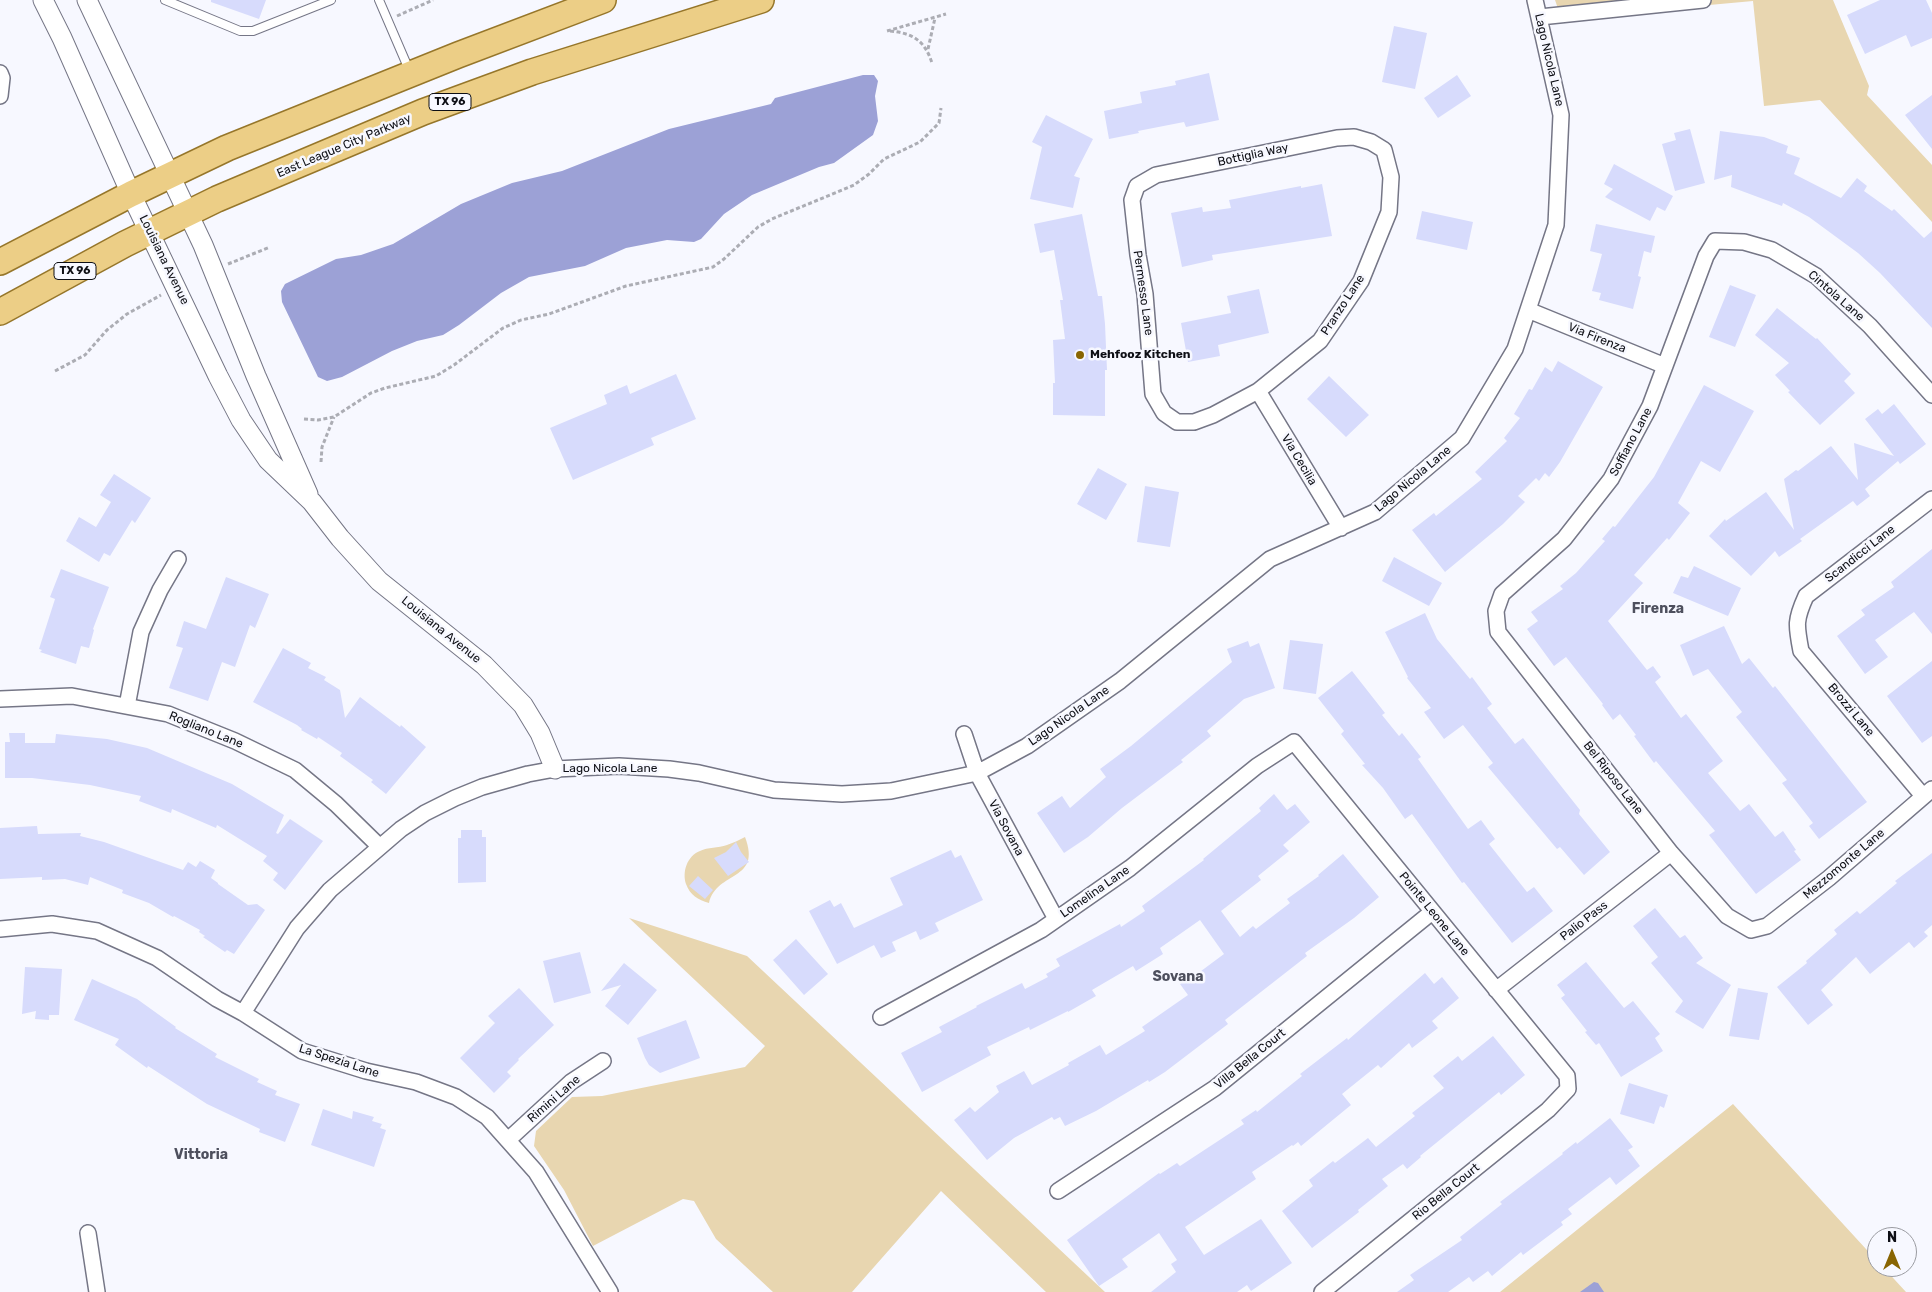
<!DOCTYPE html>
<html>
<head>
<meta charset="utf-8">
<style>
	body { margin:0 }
	#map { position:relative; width:1932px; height:1292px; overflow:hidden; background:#f7f8ff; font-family:Rubik,sans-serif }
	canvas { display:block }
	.north { position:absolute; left:1867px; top:1227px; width:50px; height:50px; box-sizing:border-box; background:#f7f8ff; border:1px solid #9a9ba1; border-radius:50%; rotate:0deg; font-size:14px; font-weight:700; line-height:20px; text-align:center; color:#0e0f15 }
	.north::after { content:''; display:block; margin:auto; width:18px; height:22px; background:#896502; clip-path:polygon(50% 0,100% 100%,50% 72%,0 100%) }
</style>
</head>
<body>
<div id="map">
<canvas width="1932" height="1292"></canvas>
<div class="north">N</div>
</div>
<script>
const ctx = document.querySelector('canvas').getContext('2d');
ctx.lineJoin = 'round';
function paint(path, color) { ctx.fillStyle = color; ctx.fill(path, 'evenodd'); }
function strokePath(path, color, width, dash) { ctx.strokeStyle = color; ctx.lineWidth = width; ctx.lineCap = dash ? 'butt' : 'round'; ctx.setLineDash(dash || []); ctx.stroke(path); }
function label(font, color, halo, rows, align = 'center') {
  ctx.font = font + ' Rubik,sans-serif'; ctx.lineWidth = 5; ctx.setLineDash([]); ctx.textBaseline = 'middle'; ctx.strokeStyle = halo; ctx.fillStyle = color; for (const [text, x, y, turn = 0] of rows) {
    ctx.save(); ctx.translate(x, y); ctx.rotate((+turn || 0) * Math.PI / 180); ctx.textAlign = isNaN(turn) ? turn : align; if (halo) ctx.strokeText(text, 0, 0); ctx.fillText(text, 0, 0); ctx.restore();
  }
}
const green = new Path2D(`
	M1555 0H1833L1869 86 1867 95 1932 165V222L1820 100 1764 106 1753 1 1589 16 1563 23Z
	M745 837C762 882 717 870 709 903 698 900 690 895 686 884 682 872 687 856 700 851 708 847 718 848 727 845 733 843 739 840 745 837Z
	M629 918 747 956 1105 1292H1046L941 1191 852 1292H773L716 1239 694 1201 683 1199 593 1246 564 1190 534 1146 536 1131 572 1097 602 1096 745 1067 765 1046Z
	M1733 1104 1877 1261V1267H1883L1906 1292H1500Z`);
const water = new Path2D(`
	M863 75H874L878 81 875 96 878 121 873 135 834 163 819 167 752 195 724 214 701 239 694 242 667 240 626 248 585 266 529 277 501 293 459 325 443 335 417 341 392 351 342 377 327 381 318 377 282 302 281 291 285 284 336 259 361 255 393 244 461 204 512 183 562 171 669 129 771 104 775 98Z
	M1594 1282 1598 1283 1604 1292H1580Z`);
const building = new Path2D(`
	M211 0H266L259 19 211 2Z
	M1880 0H1926L1932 13V38L1911 47 1906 35 1865 54 1847 15Z
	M1394 26 1427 33 1415 89 1382 82Z
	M1209 73 1219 120 1186 127 1184 122 1138 131 1139 133 1109 139 1104 111 1142 103 1140 92 1176 85 1175 81Z
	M1457 75 1471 96 1438 118 1424 98Z
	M1932 95V149L1905 115Z
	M1046 115 1093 139 1074 176 1080 178 1073 208 1030 199 1042 147 1032 142Z
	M1690 129 1705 183 1675 191 1662 144 1676 140 1674 133Z
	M1720 131 1764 137 1788 146 1786 153 1800 158 1794 174 1841 198 1857 178 1867 186 1864 191 1892 211 1894 209 1924 238 1932 231V328L1880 273 1858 253 1809 217 1783 203 1782 206 1731 187 1732 175 1714 180Z
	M1614 164 1673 196 1665 211 1657 207 1650 221 1605 197 1613 189 1604 184Z
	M1322 184 1332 236 1212 255 1213 260 1182 267 1171 213 1202 207 1203 212 1231 208 1229 200 1301 186V188Z
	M1422 211 1473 222 1467 250 1416 239Z
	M1082 214 1098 296H1102L1105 324 1107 370H1105V416L1053 415V383H1055L1053 340 1065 339 1060 300H1063L1054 250 1040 253 1034 224Z
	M1596 224 1655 236 1651 253 1644 251 1638 276 1641 277 1633 309 1599 300 1601 293 1592 291 1602 254 1590 251Z
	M1730 285 1756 295 1735 347 1709 337Z
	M1259 289 1269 333 1218 345 1220 356 1188 362 1181 323 1231 313 1227 296Z
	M1777 308 1816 339 1817 338 1851 374 1844 381 1855 393 1820 425 1788 392 1790 391 1775 375 1789 363 1755 335Z
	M1558 361 1603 387 1560 462 1549 477 1545 473 1539 481 1536 478 1518 496 1525 502 1503 524 1445 572 1412 530 1434 513 1436 516 1482 479 1475 472 1507 441 1504 438 1520 418 1514 414 1529 389 1532 390 1545 367 1552 372Z
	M676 374 696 419 651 438 654 445 573 480 550 428 607 404 604 395 627 385 630 394Z
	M1329 376 1369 415 1346 437 1307 399Z
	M1704 385 1754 411 1720 472 1701 461 1678 503 1690 513 1669 540 1667 538 1634 575 1643 583 1608 621 1647 670 1653 666 1661 677 1655 682 1665 696 1681 718 1686 714 1723 761 1708 773 1740 811 1749 804 1775 837 1783 831 1796 850 1794 851 1801 860 1756 894 1709 835 1715 831 1656 761 1654 763 1634 736 1636 735 1620 714 1613 720 1602 705 1603 704 1566 657 1554 666 1527 629 1538 621 1531 612 1563 589 1560 586 1576 573 1605 541 1602 539 1613 526 1615 527 1654 477Z
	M1894 404 1926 444 1900 464 1898 461 1865 489 1870 496 1857 506 1853 501 1800 539 1802 541 1779 557 1775 551 1751 576 1709 536 1725 519 1726 521 1766 492 1794 530 1784 479 1796 470 1798 471 1831 446 1858 480 1854 443 1894 456 1865 419 1878 409 1882 414Z
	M1098 468 1127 484 1106 520 1077 504Z
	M114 474 151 498 135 523 132 520 110 556 104 553 99 562 66 541 79 517 96 527 111 502 100 495Z
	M1145 486 1179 492 1170 547 1137 542Z
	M1932 549V634L1914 612 1875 640 1888 657 1865 674 1837 636 1865 615 1861 610 1894 587 1891 582Z
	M1394 557 1442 583 1429 606 1382 581Z
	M1694 566 1741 588 1728 616 1673 593 1681 576 1688 578Z
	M61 569 109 587 93 629 94 630 89 648 81 646 76 664 40 652 42 650 39 649 55 599 50 597Z
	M226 577 269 594 255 628 250 625 235 667 222 662 208 701 169 688 183 648 176 646 184 621 206 629Z
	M1425 613 1437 639 1470 679 1472 677 1492 704 1487 708 1515 744 1523 738 1580 810 1579 814 1610 852 1584 875 1560 847 1557 849 1488 767 1493 763 1463 725 1444 739 1424 712 1431 708 1407 678 1408 677 1385 632Z
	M1724 626 1742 664 1749 658 1773 688 1775 686 1867 802 1819 839 1809 826 1813 823 1782 783 1787 780 1736 717 1742 712 1708 669 1693 676 1680 645Z
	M1290 640 1323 644 1316 694 1283 689Z
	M1248 641 1250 647 1259 643 1275 688 1244 699 1207 731 1211 736 1181 760 1183 762 1122 808 1088 837 1064 853 1037 813 1062 796 1070 808 1106 777 1100 769 1131 746 1232 662 1227 649Z
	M283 648 311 663 308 668 326 677 324 680 340 690 345 718 360 697 400 727 401 725 426 747 386 794 371 782 373 780 340 756 342 753 318 737 317 739 301 730 302 729 297 725 253 702Z
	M1932 661V736L1922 743 1887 696Z
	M1352 671 1385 713 1382 715 1399 736 1402 733 1421 757 1418 759 1468 829 1481 820 1495 839 1489 844 1527 892 1534 887 1553 911 1512 943 1464 882 1462 883 1412 814 1405 819 1383 788 1362 765 1365 764 1341 734 1344 731 1318 698Z
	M9 733H25V743H55L56 734 107 739 147 748 232 784 284 815 276 833 278 834 290 819 323 841 285 890 273 880 278 873 263 861 267 856 217 825 216 828 172 809 171 813 139 801 141 796 90 785 32 778H5V742H10Z
	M1274 794 1287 810 1295 804 1310 822 1283 845 1289 851 1258 876 1261 880 1221 911 1240 937 1253 926 1256 929 1290 903 1287 899 1319 876 1318 875 1343 854 1379 897 1354 918 1305 953 1307 956 1225 1020 1228 1024 1165 1072 1149 1082 1148 1080 1096 1111 1065 1126 1060 1117 1054 1120 1052 1117 1014 1138 987 1160 954 1120 970 1107 975 1112 999 1092 996 1086 1024 1071 1032 1085 1069 1065 1068 1063 1100 1045 1106 1055 1145 1031 1142 1027 1188 995 1180 984 1192 975 1193 977 1224 954 1200 920 1160 948 1163 954 1136 971 1133 966 1092 990 1096 996 1068 1012V1011L1030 1030 1029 1027 987 1047 991 1055 922 1092 901 1053 942 1032 939 1027 977 1007 976 1006 1022 983 1025 989 1048 977 1046 974 1060 966 1056 959 1120 924 1121 927 1145 911 1142 906 1204 860 1203 859 1261 811 1259 808Z
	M37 826 38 834 81 833 80 836 104 842 183 870 188 862 196 867 200 861 215 870 211 878 218 883V884L248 905 257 904 265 910 234 954 227 950 225 952 203 937 205 936 199 932 200 930 174 916 173 917 149 903 122 893 123 890 90 877 88 885 65 879 42 880V877L0 879V828Z
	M461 830H482V837H486V882L458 883V838H461Z
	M736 842 741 852 749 862 728 876 714 858 726 852Z
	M951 850 955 858 961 855 983 900 935 923 939 931 920 940 916 931 892 942 896 951 881 958 874 945 837 964 809 911 830 900 834 907 841 903 854 928 903 905 890 878Z
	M1932 853V925L1924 932 1928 936 1914 948 1909 942 1870 974 1856 957 1821 990 1833 1005 1808 1025 1777 987 1807 963 1806 961 1837 934 1834 930 1857 911 1860 914 1897 883 1895 881Z
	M698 876 713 890 705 899 689 886Z
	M1655 908 1680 938 1685 935 1703 958 1696 963 1731 985 1703 1029 1675 1012 1683 1001 1651 963 1658 957 1633 926Z
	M796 939 828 974 804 995 773 960Z
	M580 952 591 993 554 1003 543 961Z
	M1586 962 1624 1008 1633 1001 1660 1034 1655 1038 1663 1051 1621 1077 1599 1043 1596 1045 1585 1032 1587 1031 1561 998 1565 995 1557 985Z
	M624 963 657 990 628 1025 605 1006 621 985 601 991Z
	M25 967 62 969 59 1015H49V1020L35 1019 36 1011 22 1014Z
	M1425 973 1434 984 1442 977 1459 998 1432 1021 1438 1028 1412 1048 1409 1043 1381 1068 1378 1065 1342 1094 1351 1105 1301 1146 1298 1142 1293 1146 1292 1145 1252 1172 1256 1179 1185 1227 1204 1255 1261 1219 1292 1263 1251 1291 1247 1285 1237 1292H1151L1176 1272 1171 1264 1177 1260 1159 1233 1122 1259 1128 1267 1099 1286 1067 1240 1159 1173 1160 1174 1177 1163 1180 1166 1244 1124 1241 1120 1256 1110 1257 1112 1302 1076 1300 1074 1347 1038 1348 1040Z
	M92 979 137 999 176 1027 175 1028 217 1054 215 1057 259 1079 257 1082 277 1091 275 1095 300 1104 285 1142 259 1132 260 1129 207 1104 148 1066 147 1068 115 1045 119 1039 74 1020Z
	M519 988 554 1025 518 1059 519 1060 507 1072 511 1076 494 1093 460 1058 495 1023 488 1016Z
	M1738 988 1768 993 1759 1040 1729 1036Z
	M686 1020 700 1058 660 1073 649 1065 645 1058 637 1038Z
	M1493 1036 1525 1075 1501 1095 1499 1092 1420 1156 1421 1157 1407 1169 1403 1164 1382 1179 1388 1186 1358 1210 1359 1212 1312 1248 1282 1211 1313 1186 1309 1180 1333 1161 1335 1163 1368 1138 1376 1147 1415 1116 1412 1113 1444 1088 1433 1076 1458 1056 1462 1061Z
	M1629 1083 1668 1095 1664 1108 1660 1106 1654 1124 1620 1114Z
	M323 1109 352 1119 353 1111 374 1117 372 1121 382 1124 380 1128 386 1130 374 1167 311 1145Z
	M1610 1118 1633 1147 1628 1150 1640 1166 1616 1185 1610 1177 1568 1209 1572 1214 1561 1222 1563 1225 1523 1255 1521 1252 1492 1276 1488 1271 1473 1282 1469 1277 1448 1292H1397L1414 1280 1410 1275 1462 1240 1460 1237 1502 1204 1500 1202 1563 1154 1562 1153 1576 1142 1577 1144Z`);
const path = new Path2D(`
	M397 16 433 0
	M887 31 946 14
	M890 31C913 33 925 41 932 63
	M928 49 935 18
	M228 264 270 247
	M55 371 85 355 107 330 127 314 161 295
	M304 419 318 420 334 417 371 393 385 388 436 376 454 365 503 328 521 320 549 314 626 286 713 267 724 259 758 227 772 219 854 185 869 174 884 159 920 142 939 123 941 108
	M321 462 322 447 334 417`);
const service = new Path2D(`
	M165 0 240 31H253L331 0
	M379 0 410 72`);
const minor = new Path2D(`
	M1540 17 1703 0
	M0 73 2 78 0 96
	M1354 137 1371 142 1384 150 1391 177 1389 212 1361 281 1320 341 1258 391 1213 415 1194 422H1177L1164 413 1153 394 1145 294 1138 255 1132 200 1137 186 1156 175 1337 138Z
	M1528 310 1665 366
	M1258 391 1341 528
	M1932 395 1870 326 1816 276 1772 250 1744 242 1715 241 1706 256 1650 406 1611 479 1564 539 1502 594 1496 611 1498 632 1671 853 1727 916 1751 930 1767 926 1829 878 1932 789
	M0 699 72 696 168 714 235 741 295 770 336 804 379 846
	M127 706 141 632 160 590 178 559
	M964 734 977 773 1056 919
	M1923 796 1801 651C1796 625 1795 620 1806 596L1932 499
	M0 929 52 924 97 931 157 958 217 999 243 1013 302 1051 366 1071 416 1082 456 1097 487 1117 536 1172 610 1292
	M1496 990 1671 853
	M243 1013 297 928 330 890 401 829 425 813 455 798 482 787 528 774 555 769 619 766 669 769 699 773 774 790 842 794 891 791 977 773 1027 746 1120 681 1270 559 1375 512 1462 438 1515 349 1556 225 1561 115 1535 0
	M881 1017 1041 930 1130 868 1257 766 1294 742 1567 1076 1568 1089 1548 1110 1322 1292
	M508 1140 571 1082 603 1061
	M1058 1191 1215 1088 1432 912
	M88 1233 97 1292`);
const tertiary = new Path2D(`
	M43 0 62 38 131 194 218 376 241 420 268 460 312 502 340 538 379 581 484 665 523 705 540 733 555 769
	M87 0 203 245 256 376 308 494`);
const primary = new Path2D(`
	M0 262 131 194 227 148 458 55 603 0
	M0 312 125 244 217 199 423 112 532 72 761 0`);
const markers = [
	[1080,355,5,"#896502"]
];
const shields = [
	[450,102,42],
	[75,271,42]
];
const shieldNames = [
	["TX 96",450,102],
	["TX 96",75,271]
];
const streetNames = [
	["Lago Nicola Lane",1549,60,77],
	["East League City Parkway",344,146,-23],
	["Bottiglia Way",1253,155,-12],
	["Louisiana Avenue",164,260,64],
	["Permesso Lane",1143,293,82],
	["Cintola Lane",1836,296,41],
	["Pranzo Lane",1343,305,-57],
	["Via Firenza",1597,338,22],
	["Soffiano Lane",1631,442,-62],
	["Via Cecilia",1299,460,59],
	["Lago Nicola Lane",1413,479,-40],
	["Scandicci Lane",1860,554,-38],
	["Louisiana Avenue",441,630,39],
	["Brozzi Lane",1851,710,50],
	["Lago Nicola Lane",1069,716,-35],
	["Rogliano Lane",206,730,22],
	["Lago Nicola Lane",610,769],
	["Bel Riposo Lane",1613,778,52],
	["Via Sovana",1006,828,62],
	["Mezzomonte Lane",1844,864,-40],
	["Lomelina Lane",1095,892,-35],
	["Pointe Leone Lane",1434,914,51],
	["Palio Pass",1584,921,-38],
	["Villa Bella Court",1250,1059,-39],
	["La Spezia Lane",339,1061,18],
	["Rimini Lane",554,1099,-41],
	["Rio Bella Court",1446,1192,-39]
];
const poiNames = [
	["Mehfooz Kitchen",1090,355]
];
const neighbourhoodNames = [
	["Firenza",1658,609],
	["Sovana",1178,977],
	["Vittoria",201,1155]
];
paint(green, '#e8d6b0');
paint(water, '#9ca1d6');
paint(building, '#d7dbfc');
strokePath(service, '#757686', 10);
strokePath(minor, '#757686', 18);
strokePath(tertiary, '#757686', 21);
strokePath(primary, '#96762a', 28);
strokePath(path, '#acadb4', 3, [4, 2.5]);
strokePath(service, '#fff', 8);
strokePath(minor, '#fff', 15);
strokePath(tertiary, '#fff', 19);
strokePath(primary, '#ecce86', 25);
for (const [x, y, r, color] of markers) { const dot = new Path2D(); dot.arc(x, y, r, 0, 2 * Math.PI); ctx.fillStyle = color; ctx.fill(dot); strokePath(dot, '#f7f8ff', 2); }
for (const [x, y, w] of shields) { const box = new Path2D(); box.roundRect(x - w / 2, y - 8.5, w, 17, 4); ctx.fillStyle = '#f7f8ff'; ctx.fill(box); strokePath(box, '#0e0f15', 1); }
label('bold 11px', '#0e0f15', null, shieldNames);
label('12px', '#0e0f15', '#f7f8ff', streetNames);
label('bold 12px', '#0e0f15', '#f7f8ff', poiNames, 'left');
label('bold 14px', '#4d4f5d', '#f7f8ff', neighbourhoodNames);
</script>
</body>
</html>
